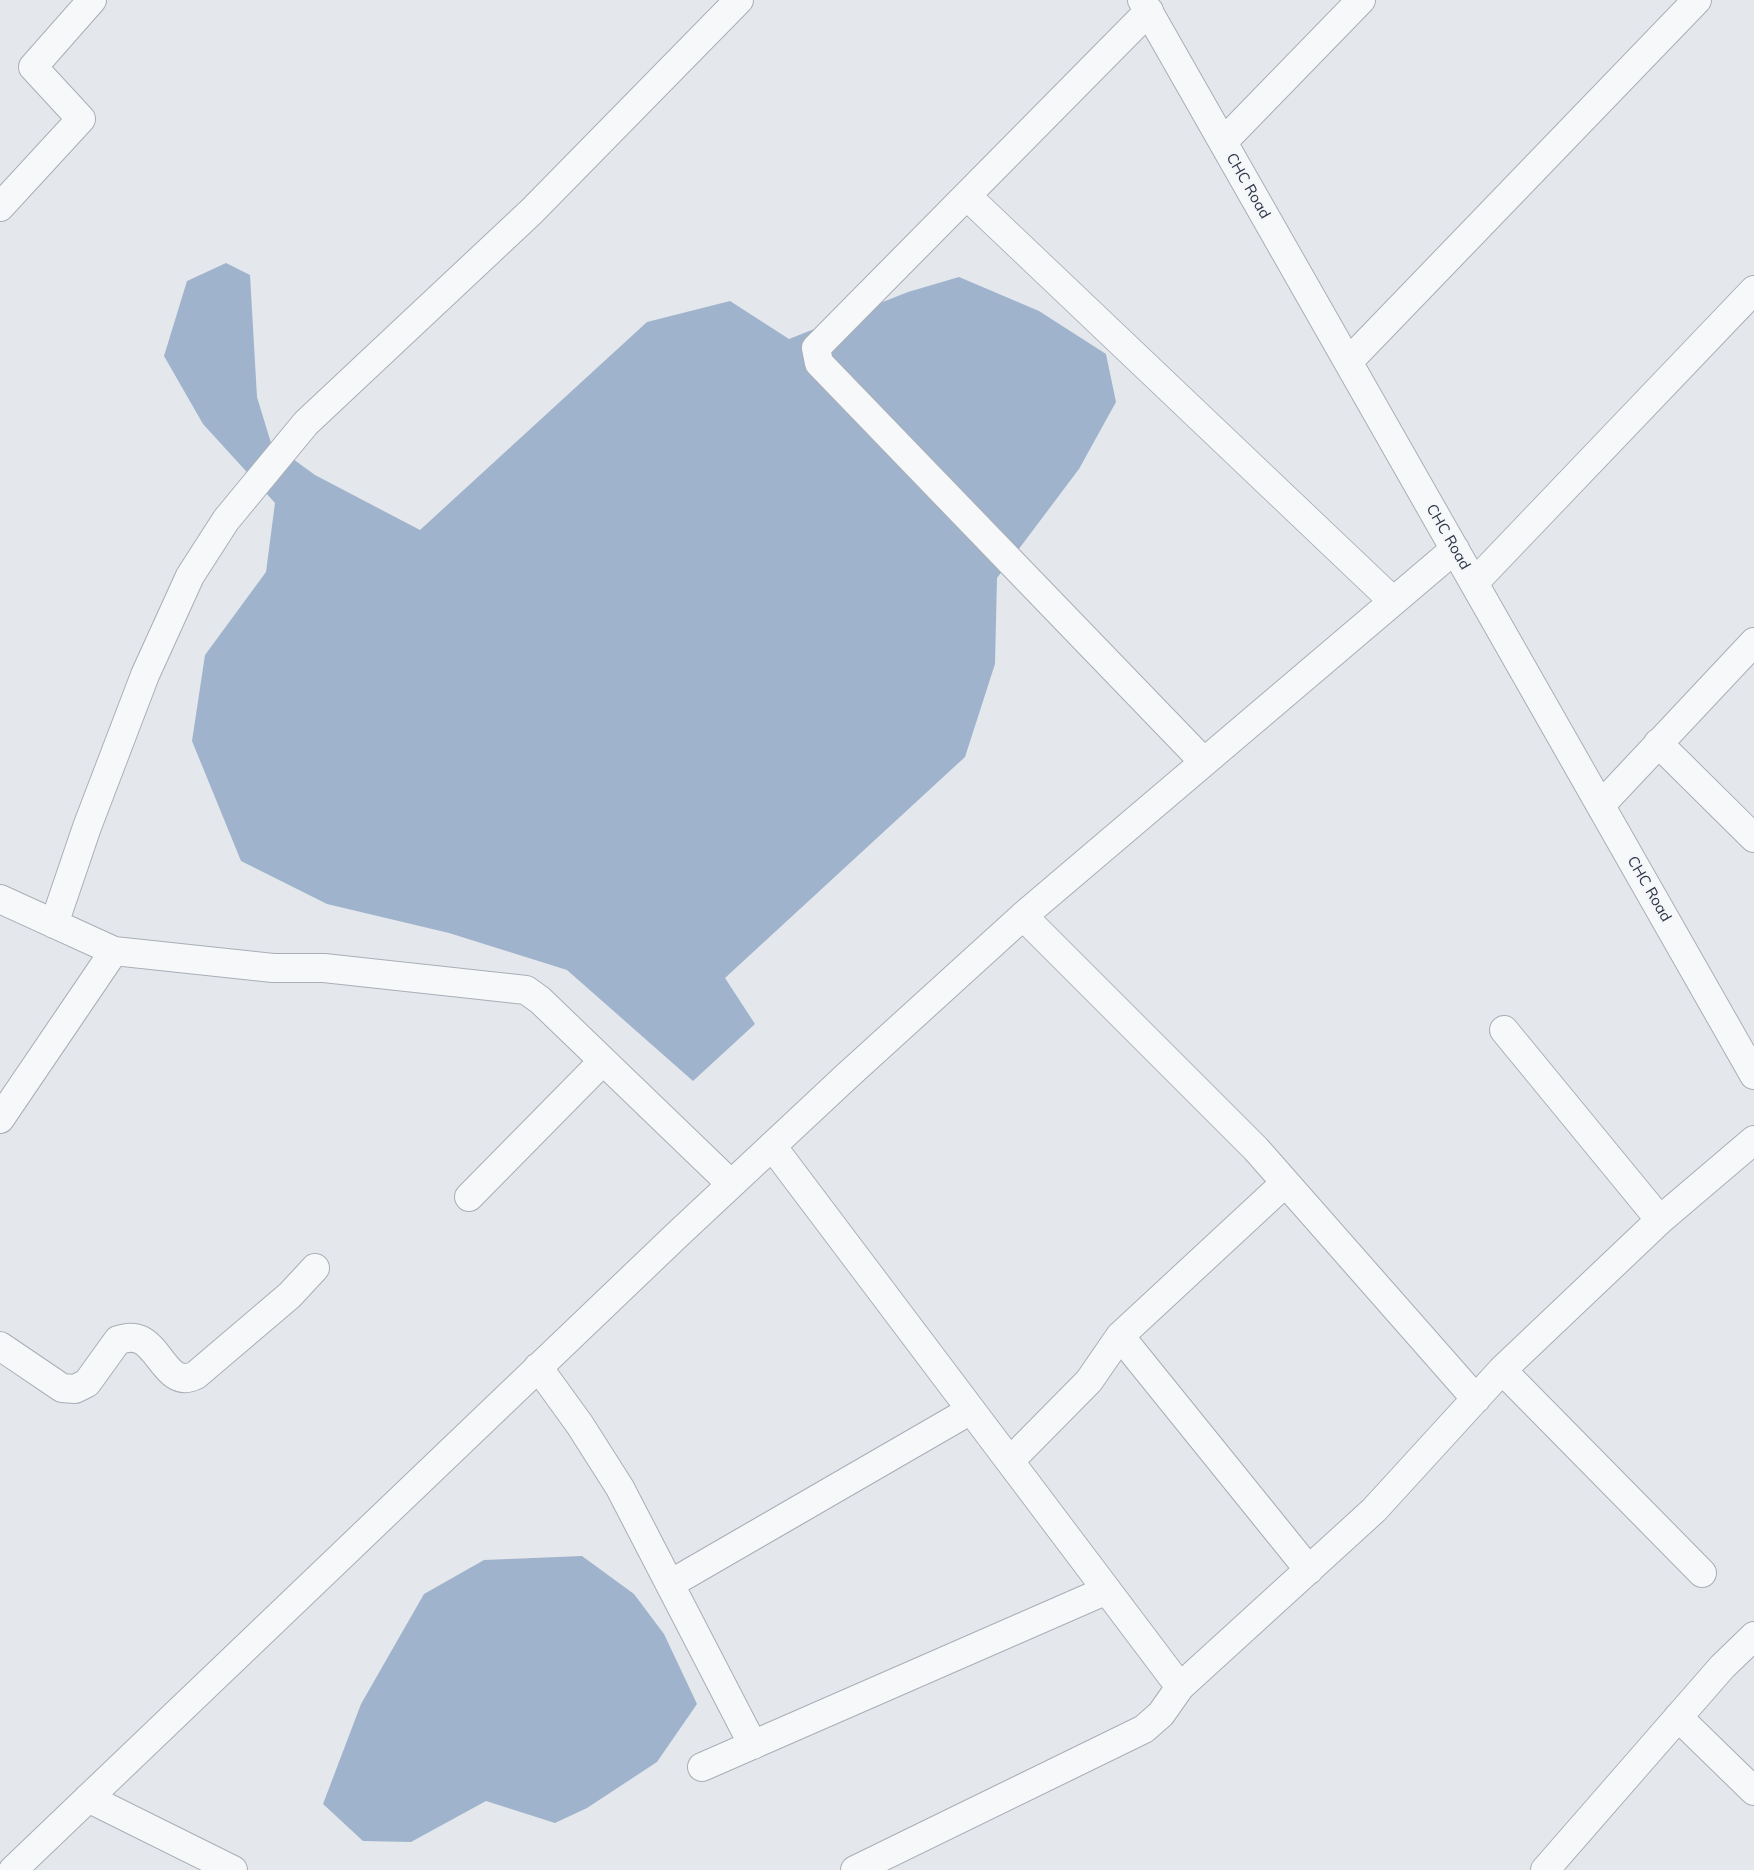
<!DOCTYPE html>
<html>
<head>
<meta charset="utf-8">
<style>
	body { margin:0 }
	canvas { display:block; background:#e4e7ec }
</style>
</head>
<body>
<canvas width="1754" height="1870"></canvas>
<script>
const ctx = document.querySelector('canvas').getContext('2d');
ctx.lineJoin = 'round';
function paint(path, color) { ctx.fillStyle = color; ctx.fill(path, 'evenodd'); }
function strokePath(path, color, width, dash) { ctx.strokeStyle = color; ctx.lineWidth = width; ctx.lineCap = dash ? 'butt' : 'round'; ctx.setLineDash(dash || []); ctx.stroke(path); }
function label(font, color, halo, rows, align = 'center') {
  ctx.font = font + ' Mulish,sans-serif'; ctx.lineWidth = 4; ctx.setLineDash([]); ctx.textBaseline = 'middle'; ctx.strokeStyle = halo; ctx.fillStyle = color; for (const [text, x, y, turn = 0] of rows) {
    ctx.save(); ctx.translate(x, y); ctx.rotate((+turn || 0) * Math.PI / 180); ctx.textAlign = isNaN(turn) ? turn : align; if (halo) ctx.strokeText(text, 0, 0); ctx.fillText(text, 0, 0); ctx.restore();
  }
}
const water = new Path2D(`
	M226 263 250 275 257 397 271 443 315 475 420 530 647 322 730 301 789 339 908 292 959 277 1039 311 1106 354 1116 402 1079 469 997 578 995 664 965 757 725 978 755 1024 693 1081 567 970 449 933 327 904 241 861 192 741 205 655 266 572 275 503 203 424 164 356 187 281Z
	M582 1556 634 1594 664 1634 697 1704 657 1762 587 1808 555 1823 486 1801 411 1842 363 1841 323 1804 361 1704 424 1594 484 1560Z`);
const minor = new Path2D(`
	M1142 0 1754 1075
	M1149 11 816 348 819 363 1204 762
	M1223 142 1361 0
	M967 196 1393 601
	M0 207 81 119 33 67 92 0
	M1348 362 1697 0
	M1474 583 1754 290
	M1658 743 1754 838
	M1601 805 1754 642
	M0 899 114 951 273 968H324L526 990 540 1000 731 1184
	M1023 916 1256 1149 1476 1399
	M54 924 87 827 145 675 190 576 226 520 306 423 532 211 739 0
	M1504 1030 1660 1220
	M0 1119 114 951
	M772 1146 1180 1687
	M469 1197 602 1062
	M1120 1336 1309 1570
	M0 1346 62 1388 75 1389 87 1383 118 1340C126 1338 133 1336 141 1340 162 1351 169 1389 196 1375L290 1295 315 1268
	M538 1367 580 1425 620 1488 753 1745
	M1502 1370 1702 1573
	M1010 1461 1089 1381 1120 1336 1285 1183
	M670 1584 971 1410
	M1678 1717 1754 1791
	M702 1767 1107 1590
	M88 1798 233 1870
	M13 1870 677 1235 847 1076 1023 916 1455 549
	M855 1870 1144 1729 1161 1714 1180 1687 1374 1510 1502 1370 1660 1220 1754 1140
	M1545 1870 1722 1667 1754 1636`);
const streetNames = [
	["CHC Road",1248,186,60],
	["CHC Road",1448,537,60],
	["CHC Road",1649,889,60]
];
paint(water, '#9fb4cc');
strokePath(minor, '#a9aeb7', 30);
strokePath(minor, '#f7f8fa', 28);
label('15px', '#2b3445', '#f4f6f9', streetNames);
</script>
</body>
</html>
